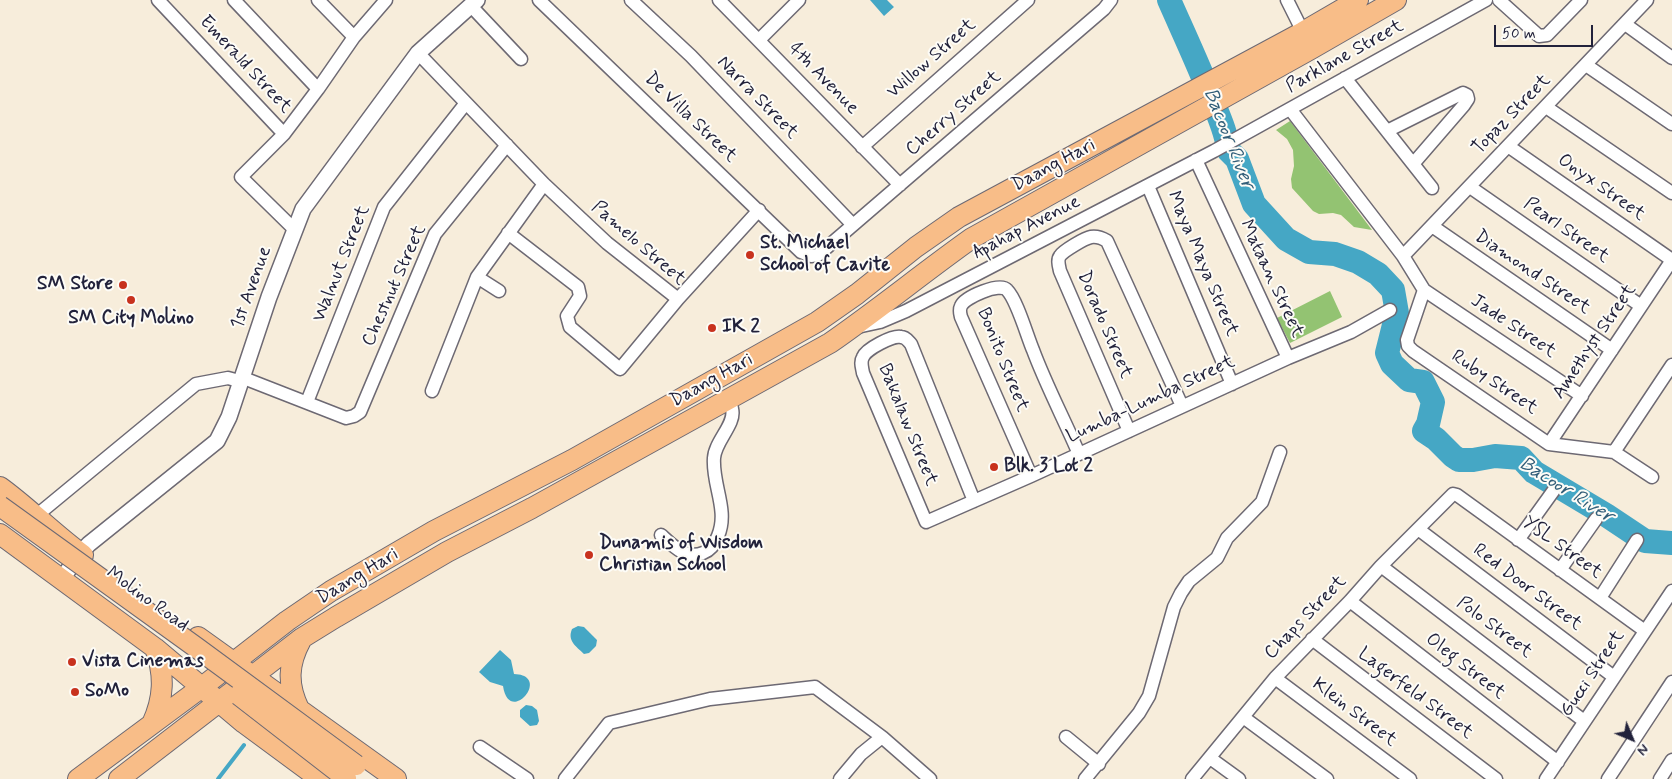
<!DOCTYPE html>
<html>
<head>
<meta charset="utf-8">
<style>
	body { margin:0 }
	#map { position:relative; width:1672px; height:779px; overflow:hidden; background:#f7eddb; font-family:Mynerve,sans-serif }
	canvas { display:block }
	.north { position:absolute; left:1607px; top:714px; width:50px; height:50px; -webkit-text-stroke:4px #fdfcf7; paint-order:stroke; rotate:135deg; font-size:14px; font-weight:700; line-height:20px; text-align:center; color:#22223b }
	.north::after { content:''; display:block; margin:auto; width:18px; height:22px; background:#22223b; clip-path:polygon(50% 0,100% 100%,50% 72%,0 100%) }
	.scale { position:absolute; left:1494px; top:25px; width:99px; height:22px; box-sizing:border-box; border:2px solid #22223b; border-top:0; padding-left:6px; font-size:15px; line-height:18px; white-space:nowrap; color:#22223b; -webkit-text-stroke:4px #fdfcf7; paint-order:stroke }
</style>
</head>
<body>
<div id="map">
<canvas width="1672" height="779"></canvas>
<div class="north">N</div>
<div class="scale">50 m</div>
</div>
<script>
const ctx = document.querySelector('canvas').getContext('2d');
ctx.lineJoin = 'round';
function paint(path, color) { ctx.fillStyle = color; ctx.fill(path, 'evenodd'); }
function strokePath(path, color, width, dash) { ctx.strokeStyle = color; ctx.lineWidth = width; ctx.lineCap = dash ? 'butt' : 'round'; ctx.setLineDash(dash || []); ctx.stroke(path); }
function label(font, color, halo, rows, align = 'center') {
  ctx.font = font + ' Mynerve,sans-serif'; ctx.lineWidth = 4; ctx.setLineDash([]); ctx.textBaseline = 'middle'; ctx.strokeStyle = halo; ctx.fillStyle = color; for (const [text, x, y, turn = 0] of rows) {
    ctx.save(); ctx.translate(x, y); ctx.rotate((+turn || 0) * Math.PI / 180); ctx.textAlign = isNaN(turn) ? turn : align; if (halo) ctx.strokeText(text, 0, 0); ctx.fillText(text, 0, 0); ctx.restore();
  }
}
const green = new Path2D(`
	M1290 121 1372 230 1354 227 1341 215 1333 213 1319 214 1313 211 1292 188 1291 179 1294 166 1293 150 1287 139 1276 130Z
	M1330 291 1342 317 1290 343 1277 318Z`);
const water = new Path2D(`
	M870 0H887L894 7 884 16Z
	M578 626 584 627 597 640 596 646 589 653 584 654C576 646 567 641 572 629Z
	M500 650 511 660 514 674C553 675 509 727 503 686L490 682 479 672Z
	M526 705 532 706 537 710 539 721 537 725 530 726 520 717V710Z`);
const stream = new Path2D(`
	M218 779 244 745`);
const river = new Path2D(`
	M1169 0C1184 34 1200 68 1213 102 1219 117 1227 134 1228 150L1237 159 1254 204 1286 239 1309 252 1335 254 1358 262 1378 274 1393 290 1397 313 1387 353 1392 364 1409 380 1423 382 1433 402 1428 424 1424 431 1436 439 1453 456 1459 460H1473L1495 456 1521 458 1534 472 1606 515 1645 541 1672 543`);
const minor = new Path2D(`
	M158 0 284 134
	M234 0 318 89
	M318 0 354 37
	M539 0 801 252 811 256 818 255 853 225 1104 9 1111 0
	M631 0 691 56 853 225
	M719 0 900 185
	M1287 0 1303 32
	M1499 0 1539 36 1547 35 1581 0
	M471 6 521 59
	M1625 24 1672 58
	M759 40 799 0
	M418 53 544 184 607 243 678 299 620 369 570 327 567 316 580 296 578 287 508 233
	M1586 65 1672 124
	M1345 78 1432 188
	M1546 107 1672 193
	M1290 109 1403 256 1424 290 1407 340 1408 346 1413 351 1549 444 1614 452 1652 477
	M1387 131 1463 93 1467 95 1468 99 1464 105 1413 164
	M1508 146 1672 260
	M862 147 1028 0
	M1196 160 1288 358
	M1148 186 1232 384
	M1470 187 1641 306
	M1432 226 1612 350
	M295 230 241 177 284 134 318 89 354 37 386 0
	M1403 256 1647 0
	M477 277 499 291
	M1424 290 1582 396
	M678 299 759 210
	M857 327 880 322 906 311 1214 151 1486 0
	M241 377 346 418 354 416 360 412 435 234 507 145
	M432 391 477 277 544 184
	M307 402 384 207 466 103
	M1129 431 1060 271C1059 266 1057 260 1060 256 1063 251 1085 238 1091 237 1097 236 1102 238 1107 241L1182 406
	M1549 444 1672 260
	M1614 452 1672 365
	M1031 476 961 317C960 313 959 310 961 306 965 297 1000 282 1007 290 1017 300 1027 336 1033 350 1046 385 1064 419 1079 454
	M974 501 911 344C908 341 906 337 901 337 893 335 866 349 863 357 860 362 862 367 863 373L926 522 1031 476 1288 358 1351 332 1390 310
	M36 516 196 384 228 378 239 381
	M1418 529 1614 677
	M661 535C673 546 686 560 703 553 711 550 715 544 718 536 729 510 712 485 714 458 715 441 736 424 732 409 732 406 729 402 727 399
	M1518 540 1554 490
	M1381 566 1584 721
	M1560 570 1596 519
	M1600 598 1637 540
	M1350 601 1558 762
	M1312 639 1496 779
	M1275 678 1410 779
	M1243 717 1327 779
	M1066 737 1099 764
	M480 747 527 779
	M1210 758 1239 779
	M565 779 609 723 710 699 815 687 882 737 930 779
	M840 779 861 754 882 737
	M1085 779 1139 713 1149 696 1174 607 1181 593 1189 581 1217 558 1227 538 1262 502 1280 452
	M1192 779 1275 678 1350 601 1381 566 1453 494 1457 495 1645 631
	M1546 779 1672 591
	M1608 779 1672 682
	M1660 779 1672 760`);
const tertiary = new Path2D(`
	M62 579 80 553 89 544 217 441 229 417 269 297 303 209 418 53 477 0`);
const primary = new Path2D(`
	M0 487C29 508 54 534 83 555
	M0 534 155 648 244 723 320 779
	M198 637 396 779
	M299 709C287 684 288 664 301 640
	M152 724C164 698 165 675 155 648
	M78 779 202 687 287 621 331 591 434 531 572 460 817 322 857 294 916 247 959 217 1303 32 1358 0
	M119 779 302 638 336 617 447 552 532 508 830 343C879 309 924 272 972 238L1311 49 1396 0`);
const primaryBridge = new Path2D(`
	M0 506 197 648 356 765
	M239 695 346 778`);
const markers = [
	[750,255,5,"#c8321e"],
	[123,285,5,"#c8321e"],
	[131,300,5,"#c8321e"],
	[712,328,5,"#c8321e"],
	[994,467,5,"#c8321e"],
	[589,555,5,"#c8321e"],
	[72,662,5,"#c8321e"],
	[75,692,5,"#c8321e"]
];
const streetNames = [
	["Parklane Street",1345,57,-29],
	["Willow Street",932,59,-41],
	["Emerald Street",245,65,47],
	["4th Avenue",823,79,46],
	["Narra Street",757,98,46],
	["Cherry Street",954,114,-41],
	["Topaz Street",1512,115,-46],
	["De Villa Street",690,118,44],
	["Daang Hari",1054,166,-28],
	["Onyx Street",1601,188,35],
	["Apahap Avenue",1027,228,-27],
	["Pearl Street",1566,231,35],
	["Pamelo Street",638,244,41],
	["Walnut Street",342,264,-68],
	["Maya Maya Street",1202,264,67],
	["Diamond Street",1532,273,34],
	["Mataan Street",1271,279,65],
	["Chestnut Street",395,286,-66],
	["1st Avenue",252,288,-70],
	["Dorado Street",1104,325,67],
	["Jade Street",1513,327,34],
	["Amethyst Street",1595,342,-56],
	["Bonito Street",1002,360,68],
	["Daang Hari",712,381,-29],
	["Ruby Street",1494,383,34],
	["Lumba-Lumba Street",1151,400,-25],
	["Bakalaw Street",907,425,68],
	["YSL Street",1562,548,36],
	["Daang Hari",358,577,-31],
	["Red Door Street",1527,588,37],
	["Molino Road",147,600,36],
	["Chaps Street",1306,618,-46],
	["Polo Street",1494,628,37],
	["Oleg Street",1465,667,38],
	["Gucci Street",1593,674,-56],
	["Lagerfeld Street",1415,694,37],
	["Klein Street",1354,713,37]
];
const poiNames = [
	["St. Michael",760,244],
	["School of Cavite",760,266],
	["SM Store",113,285,"right"],
	["SM City Molino",131,319,"center"],
	["IK 2",722,328],
	["Blk. 3 Lot 2",1004,467],
	["Dunamis of Wisdom",599,544],
	["Christian School",599,566],
	["Vista Cinemas",82,662],
	["SoMo",85,692]
];
const waterNames = [
	["Bacoor River",1228,139,68],
	["Bacoor River",1566,491,32]
];
paint(green, '#93c372');
paint(water, '#45a7c5');
strokePath(stream, '#45a7c5', 4);
strokePath(river, '#45a7c5', 24);
strokePath(minor, '#6d6973', 15);
strokePath(tertiary, '#6d6973', 18);
strokePath(primary, '#6d6973', 22);
strokePath(minor, '#fff', 12);
strokePath(tertiary, '#fff', 15);
strokePath(primary, '#f8bd88', 20);
strokePath(primaryBridge, '#6d6973', 22, []);
strokePath(primaryBridge, '#f8bd88', 20);
for (const [x, y, r, color] of markers) { const dot = new Path2D(); dot.arc(x, y, r, 0, 2 * Math.PI); ctx.fillStyle = color; ctx.fill(dot); strokePath(dot, '#fdfcf7', 2); }
label('19px', '#22223b', '#fdfcf7', streetNames);
label('bold 19px', '#22223b', '#fdfcf7', poiNames, 'left');
label('italic 20px', '#325e79', '#fdfcf7', waterNames);
</script>
</body>
</html>
